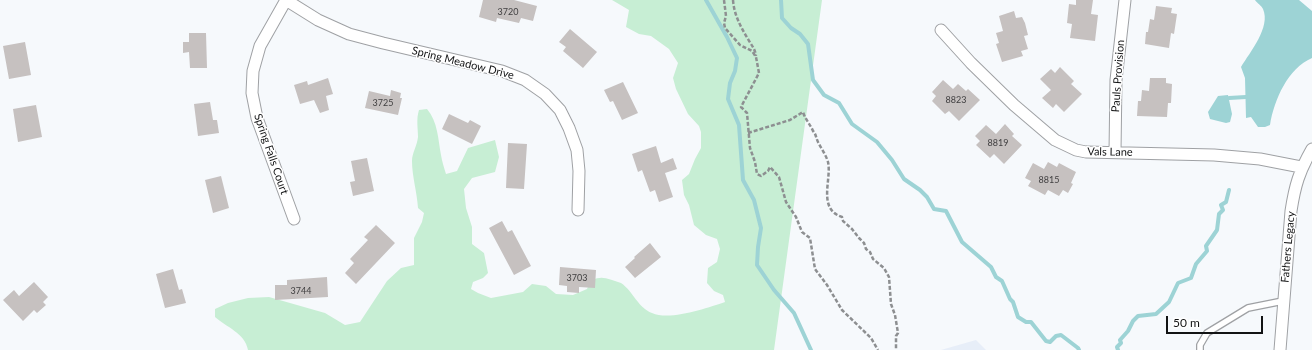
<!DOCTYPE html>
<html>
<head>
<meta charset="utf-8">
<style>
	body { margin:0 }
	#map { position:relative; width:1312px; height:350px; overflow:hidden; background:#f6f9fc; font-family:Lato,sans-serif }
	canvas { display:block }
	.scale { position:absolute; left:1166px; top:316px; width:97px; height:18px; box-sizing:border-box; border:2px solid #121314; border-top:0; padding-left:5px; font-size:12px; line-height:14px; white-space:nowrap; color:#121314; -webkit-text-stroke:3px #fff; paint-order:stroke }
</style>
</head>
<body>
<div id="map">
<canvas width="1312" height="350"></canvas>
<div class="scale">50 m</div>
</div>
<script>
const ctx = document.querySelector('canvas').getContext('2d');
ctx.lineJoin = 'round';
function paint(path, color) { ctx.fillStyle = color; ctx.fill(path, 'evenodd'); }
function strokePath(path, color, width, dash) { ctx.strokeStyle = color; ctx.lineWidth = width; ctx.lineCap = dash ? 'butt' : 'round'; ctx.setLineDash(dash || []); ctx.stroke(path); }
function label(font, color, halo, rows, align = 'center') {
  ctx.font = font + ' Lato,sans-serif'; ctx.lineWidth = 3; ctx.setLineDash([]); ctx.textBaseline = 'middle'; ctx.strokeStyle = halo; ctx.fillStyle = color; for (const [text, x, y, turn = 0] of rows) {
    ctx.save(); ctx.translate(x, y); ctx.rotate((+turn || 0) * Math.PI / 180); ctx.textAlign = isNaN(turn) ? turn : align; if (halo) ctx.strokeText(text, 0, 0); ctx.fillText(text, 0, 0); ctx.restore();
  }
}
const built = new Path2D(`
	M976 340 986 350H941Z`);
const green = new Path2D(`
	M612 0H822L774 350H248C245 333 226 327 215 317V309L228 303 248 298 269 297 325 313 345 325 360 322 387 281 401 268 414 265V238L422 222 424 213 418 208C417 192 412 176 412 161 412 153 417 146 418 137 418 128 416 119 419 110L427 109C438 122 438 139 441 155 442 161 444 168 446 174L457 171 468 148 495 140 499 157 495 172 472 178 464 189 466 208 472 227V244L484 253 488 273 483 278 473 282 471 289 478 293 491 298 523 292 532 284 546 286 556 294 573 295 587 289 591 280C601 277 602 277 612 280 615 281 618 282 621 283 633 291 638 308 652 313 670 321 707 308 725 302L723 295 714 291 707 283 708 268 717 262 720 249 717 239 706 235 694 225 689 205 684 195 682 180 689 174 695 159 701 148V132L699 126 688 114 676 89 673 78 678 63 669 49 651 36 639 34 626 27 629 10Z`);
const water = new Path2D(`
	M1255 0H1299L1312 11V58C1288 68 1274 100 1270 125L1265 127H1258L1251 117 1246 118 1245 78 1241 67C1250 52 1271 27 1263 9 1262 6 1257 3 1255 0Z
	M1228 95 1232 114 1230 122 1226 123 1210 119 1208 112 1218 96Z`);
const stream = new Path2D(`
	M706 0 727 37 737 58 735 71 730 83 728 99 739 125 743 180 754 200 761 228 758 247 757 265 774 290 794 313 811 350
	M781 0 782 18 791 28 800 34 808 44 813 80 824 95 839 103 852 124 877 142 892 160 904 179 920 190 927 197 934 209 946 211 962 242 991 267 996 277 1002 281 1010 299 1013 302 1018 317 1026 322H1031L1046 341 1050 342 1056 336 1061 335 1078 348 1079 350
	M1229 98 1246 97
	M1118 350 1117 347 1121 343 1120 340 1128 331 1133 321 1138 316 1156 314 1169 302 1178 283 1191 278 1196 264 1207 251 1206 246 1217 230 1219 214 1223 210 1221 205 1226 202 1229 190`);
const building = new Path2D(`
	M483 0H514L537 6 533 21 521 18 519 23 497 18 496 22 479 17Z
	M1076 0H1093L1091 14 1098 15 1095 41 1070 38 1072 24 1067 23 1069 4 1076 5Z
	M1156 6 1172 8 1171 13 1177 14 1174 34 1171 33 1169 48 1145 44 1146 32H1148L1150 19 1154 20Z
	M1014 11 1016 18 1022 17 1025 23 1028 35 1024 36 1028 49 1021 51 1023 56 1002 62 996 44 999 43 996 33 1003 31 999 16Z
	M570 29 597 52 583 68 563 51 566 47 559 42Z
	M189 33H206L207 68H190L189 52 183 53V42H189Z
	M25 42 31 75 9 79 3 46Z
	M1060 67 1074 81 1071 84 1082 94 1064 112 1056 104 1053 108 1042 98 1051 90 1040 79 1051 69 1055 73Z
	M328 78 333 94 326 96 329 110 320 113 314 100 300 104 294 85 307 81 308 85Z
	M1150 78H1166V83L1172 84 1171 103H1168L1167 117 1137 116 1138 101H1141L1142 90 1149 91Z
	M943 80 953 89 958 84 966 91 968 89 980 100 959 121 949 111 945 114 932 101 936 96 932 92Z
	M623 82 638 113 622 120 613 101 610 102 604 90Z
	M391 90 401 93 400 98H402L398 115 365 108 369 91 390 96Z
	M210 102 213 120H217L219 133 198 136 194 104Z
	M36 105 42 137 18 142 13 109Z
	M449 114 468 123 470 120 481 126 472 144 442 129Z
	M1005 124 1014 134 1012 136 1022 145 1004 164 994 154 990 158 976 145 980 141 975 136 986 125 996 134Z
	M508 143 527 144 524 189 506 188Z
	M656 146 661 163 673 158 677 169 665 173 673 197 659 202 655 190 650 192 642 170 638 172 632 154Z
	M367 158 374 191 353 196 350 182 355 181 351 161Z
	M1048 162 1057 167 1059 163 1076 172 1071 183 1073 184 1068 193 1063 190 1059 196 1048 190 1045 195 1028 186 1031 181 1025 178 1033 163 1044 169Z
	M221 176 229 208 213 213 205 180Z
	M502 221 508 232 512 230 531 266 514 275 489 228Z
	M376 225 395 243 356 284 345 273 354 263 350 259 368 240 364 237Z
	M650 243 661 257 635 278 625 267 635 258 634 257Z
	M560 267 596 270 595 288 579 287V293L567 292V286L559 285Z
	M173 269 179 290 182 289 186 303 165 308 156 274Z
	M327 277 328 297 275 300V285H287V280Z
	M34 282 48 297 43 302 46 305 37 313 34 310 23 321 3 300 14 290 19 296Z`);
const path = new Path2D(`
	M724 0 726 16 724 23 725 28 740 45 752 51 756 57 759 73 741 107 747 113 750 148 755 162 757 174 761 176 768 171 770 167 779 177 786 202 796 217 802 232 810 238 815 269 827 285 842 310 871 338 878 350
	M733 0C734 14 740 26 748 39 751 45 755 48 756 56
	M748 133 790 120 803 112C805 119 810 124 813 131 816 134 816 138 818 142 821 148 826 155 828 162 832 179 817 209 842 217L843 221 852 229 859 238 864 243 866 249 870 252 873 259 884 268 889 277 891 304 895 315 898 333 896 336V350`);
const lane = new Path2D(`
	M1200 350V345L1207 333 1248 308 1283 301`);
const street = new Path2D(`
	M286 0 318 20 349 34 383 43 502 71 525 80 545 94 560 110 569 128 577 150 579 171 578 210
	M286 0 260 46 253 71 252 93 257 118 294 219
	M941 30 971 63 1014 105 1055 140 1076 150 1086 152 1214 155 1260 159 1301 167
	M1115 152 1116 80 1125 0
	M1280 350 1291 211C1295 185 1299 172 1312 149`);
const numberNames = [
	["3720",508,12],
	["8823",956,100],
	["3725",383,103],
	["8819",998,143],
	["8815",1049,180],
	["3703",577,278],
	["3744",301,291]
];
const streetNames = [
	["Spring Meadow Drive",463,63,14],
	["Pauls Provision",1118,76,-86],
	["Vals Lane",1110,152,1],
	["Spring Falls Court",271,154,71],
	["Fathers Legacy",1288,247,-85]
];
paint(built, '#e7eef8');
paint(green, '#c7eed4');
paint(water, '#9dd3d5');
strokePath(stream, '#9dd3d5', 4);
paint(building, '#c6c1c0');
strokePath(lane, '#9fa1a4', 8);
strokePath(street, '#9fa1a4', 13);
strokePath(path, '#8d8f91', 2.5, [4, 2]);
strokePath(lane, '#fff', 5.5);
strokePath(street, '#fff', 11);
label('9px', '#3f3e3f', null, numberNames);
label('11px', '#121314', '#fff', streetNames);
</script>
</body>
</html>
